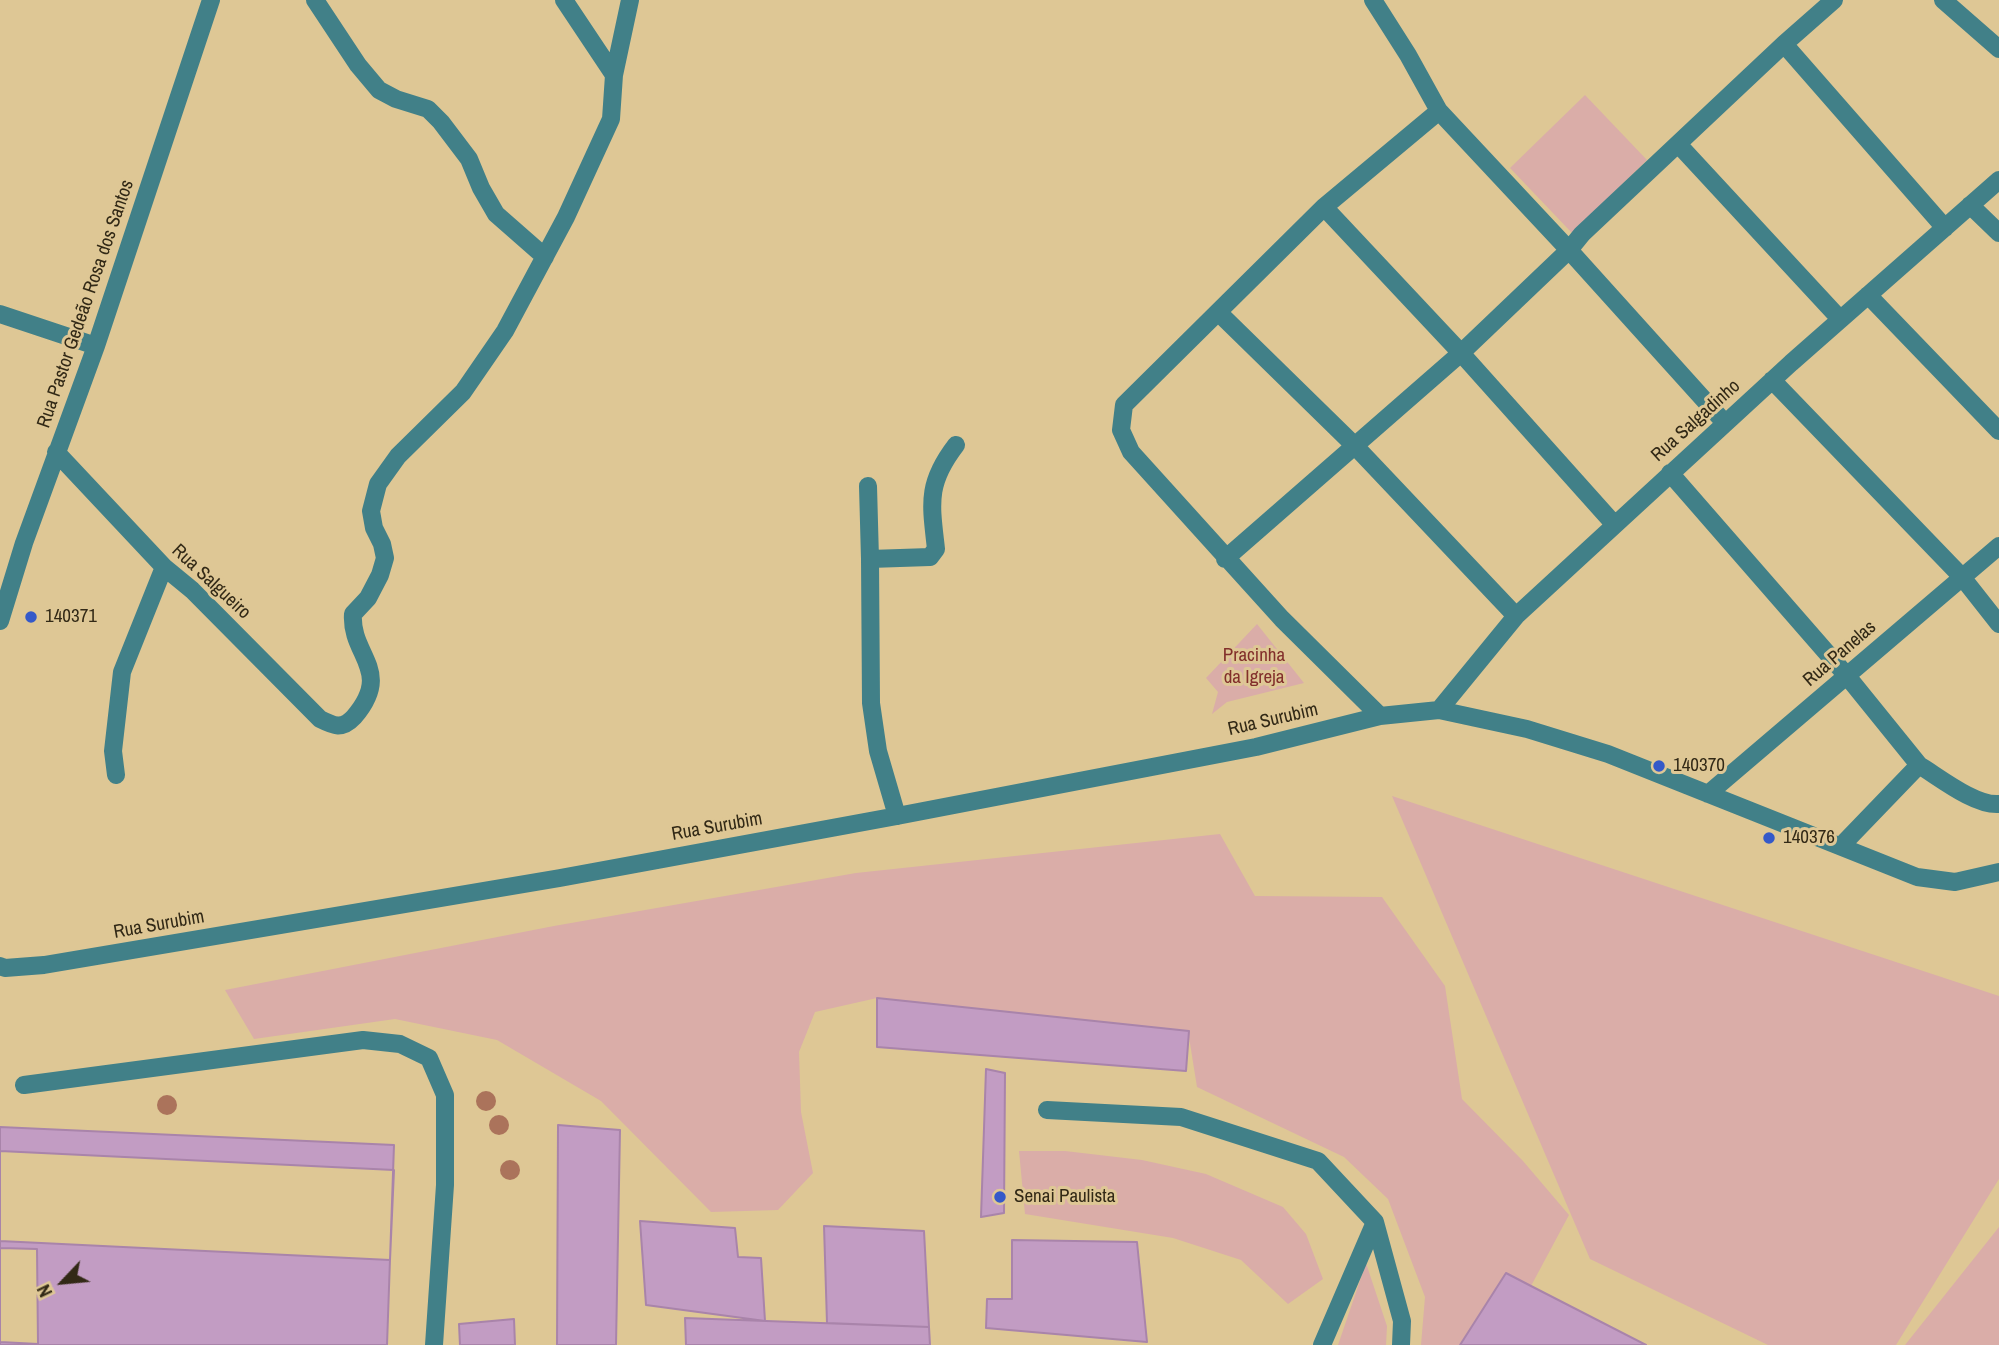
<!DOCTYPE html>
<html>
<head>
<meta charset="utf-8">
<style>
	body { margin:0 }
	#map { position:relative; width:1999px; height:1345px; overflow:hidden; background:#dec795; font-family:"Archivo Narrow",sans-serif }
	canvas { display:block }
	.north { position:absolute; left:28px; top:1247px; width:70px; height:70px; -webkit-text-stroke:5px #dec795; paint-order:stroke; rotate:244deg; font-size:19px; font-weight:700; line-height:28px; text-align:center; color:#322916 }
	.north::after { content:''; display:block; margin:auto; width:24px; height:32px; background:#322916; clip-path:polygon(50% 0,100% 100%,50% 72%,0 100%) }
</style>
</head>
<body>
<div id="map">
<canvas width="1999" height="1345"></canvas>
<div class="north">N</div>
</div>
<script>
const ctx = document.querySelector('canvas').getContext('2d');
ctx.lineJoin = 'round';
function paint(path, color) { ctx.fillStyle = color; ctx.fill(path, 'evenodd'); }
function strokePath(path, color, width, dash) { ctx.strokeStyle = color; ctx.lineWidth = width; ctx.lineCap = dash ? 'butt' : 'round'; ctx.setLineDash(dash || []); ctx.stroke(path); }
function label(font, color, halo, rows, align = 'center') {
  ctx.font = font + ' "Archivo Narrow",sans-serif'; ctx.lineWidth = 6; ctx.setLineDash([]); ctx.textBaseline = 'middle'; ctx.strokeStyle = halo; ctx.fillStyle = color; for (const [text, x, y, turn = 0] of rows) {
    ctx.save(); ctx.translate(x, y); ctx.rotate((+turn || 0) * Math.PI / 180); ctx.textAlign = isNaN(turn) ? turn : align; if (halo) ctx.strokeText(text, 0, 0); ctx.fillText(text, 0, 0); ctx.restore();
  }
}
const green = new Path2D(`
	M1585 95 1647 160 1572 233 1510 168Z
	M1257 624 1304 683 1227 702 1212 714 1218 692 1206 678Z
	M1392 796 1999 996V1179L1896 1345H1768L1590 1259Z
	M1220 834 1255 896 1382 897 1445 986 1462 1099 1523 1161 1569 1215 1531 1286 1506 1273 1460 1345H1421L1425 1297 1388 1199 1344 1157 1197 1087 1188 1031 877 998 815 1012 799 1052 801 1112 813 1173 778 1210 711 1212 601 1101 497 1040 395 1019 254 1039 225 990 554 926 856 873Z
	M1019 1151H1065L1142 1160 1206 1174 1283 1207 1306 1234 1323 1279 1288 1304 1241 1260 1173 1238 1025 1214Z
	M1999 1227V1345H1905Z
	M1366 1263 1387 1326 1386 1345H1338Z`);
const building = new Path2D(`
	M877 998 1189 1031 1186 1071 877 1047Z
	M986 1069 1005 1073 1004 1213 981 1217Z
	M558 1125 620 1130 616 1345H557Z
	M0 1127 394 1145 387 1345H0Z
	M0 1151 394 1170 390 1260 0 1241Z
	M640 1221 735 1228 738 1257 761 1258 765 1321 646 1305Z
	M824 1226 924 1231 929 1327 827 1323Z
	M1012 1240 1137 1242 1147 1342 986 1328 987 1299H1012Z
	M0 1248 37 1249 38 1344 0 1342Z
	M1506 1273 1531 1286 1646 1345H1460Z
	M685 1318 929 1327 930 1345H686Z
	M514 1319 515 1345H460L459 1324Z`);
const minor = new Path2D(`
	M315 0 358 65 379 90 396 99 428 109 441 122 469 159 481 188 496 214 545 257
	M564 0 614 75
	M1373 0 1408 55 1439 111
	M1943 0 1999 49
	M1784 44 1945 228
	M1678 144 1840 319
	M1970 205 1999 233
	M1324 207 1461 353 1614 524
	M1868 295 1999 431
	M1218 312 1355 446 1516 616
	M0 314 96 346
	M1772 380 1962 577 1999 624
	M56 452 164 567 192 590 320 719C334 726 342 730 354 717 394 670 350 656 353 614L368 598 380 575 385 558 382 544 374 528 371 511 378 484 398 456 463 392 505 331 566 217 611 119 614 75 630 0
	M1670 473 1847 676 1919 765 1841 846
	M868 486 870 559
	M1225 559 1461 353 1569 250 1582 234 1784 44 1834 0
	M0 621 24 543 96 346 211 0
	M1439 710 1516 616 1791 363 1999 180
	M1380 716 1282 619 1131 452 1121 430 1124 405 1324 207 1439 111 1569 250 1725 423
	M1919 765C1939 777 1975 806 1999 804
	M116 775 113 751 122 672 164 567
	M1708 794 1999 546
	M897 816 878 751 871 703 870 559 930 557 936 549C931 504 926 484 956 445
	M0 966 5 968 44 965 560 878 897 816 1256 747 1380 716 1439 710 1527 729 1608 754 1917 877 1955 882 1999 872
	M24 1085 363 1040 400 1044 429 1058 445 1095V1185L434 1345
	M1047 1110 1181 1117 1318 1161 1375 1222 1402 1321 1401 1345
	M1322 1345 1375 1222`);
const trees = [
	[486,1101],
	[167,1105],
	[499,1125],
	[510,1170]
];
const markers = [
	[31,617,7,"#3459c9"],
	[1659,766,7,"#3459c9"],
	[1769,838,7,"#3459c9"],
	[1000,1197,7,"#3459c9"]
];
const streetNames = [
	["Rua Pastor Gedeão Rosa dos Santos",86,304,-71],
	["Rua Salgadinho",1696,421,-42],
	["Rua Salgueiro",211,582,43],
	["Rua Panelas",1840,654,-41],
	["Rua Surubim",1273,720,-13],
	["Rua Surubim",717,827,-10],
	["Rua Surubim",159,925,-10]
];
const poiNames = [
	["140371",45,617],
	["140370",1673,766],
	["140376",1783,838],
	["Senai Paulista",1014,1197]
];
const parkNames = [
	["Pracinha",1254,656],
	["da Igreja",1254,678]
];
paint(green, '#daada8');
paint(building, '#c29cc3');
strokePath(building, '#a984aa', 2);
strokePath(minor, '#418088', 18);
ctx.fillStyle = '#ab735b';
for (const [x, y] of trees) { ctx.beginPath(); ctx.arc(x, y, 10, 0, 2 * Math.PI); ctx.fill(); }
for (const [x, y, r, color] of markers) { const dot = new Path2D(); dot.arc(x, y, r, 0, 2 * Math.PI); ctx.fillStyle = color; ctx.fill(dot); strokePath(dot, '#dec795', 2.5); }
label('19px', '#322916', '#dec795', streetNames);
label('19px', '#322916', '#dec795', poiNames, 'left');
label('19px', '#822f2b', '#dec795', parkNames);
</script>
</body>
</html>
